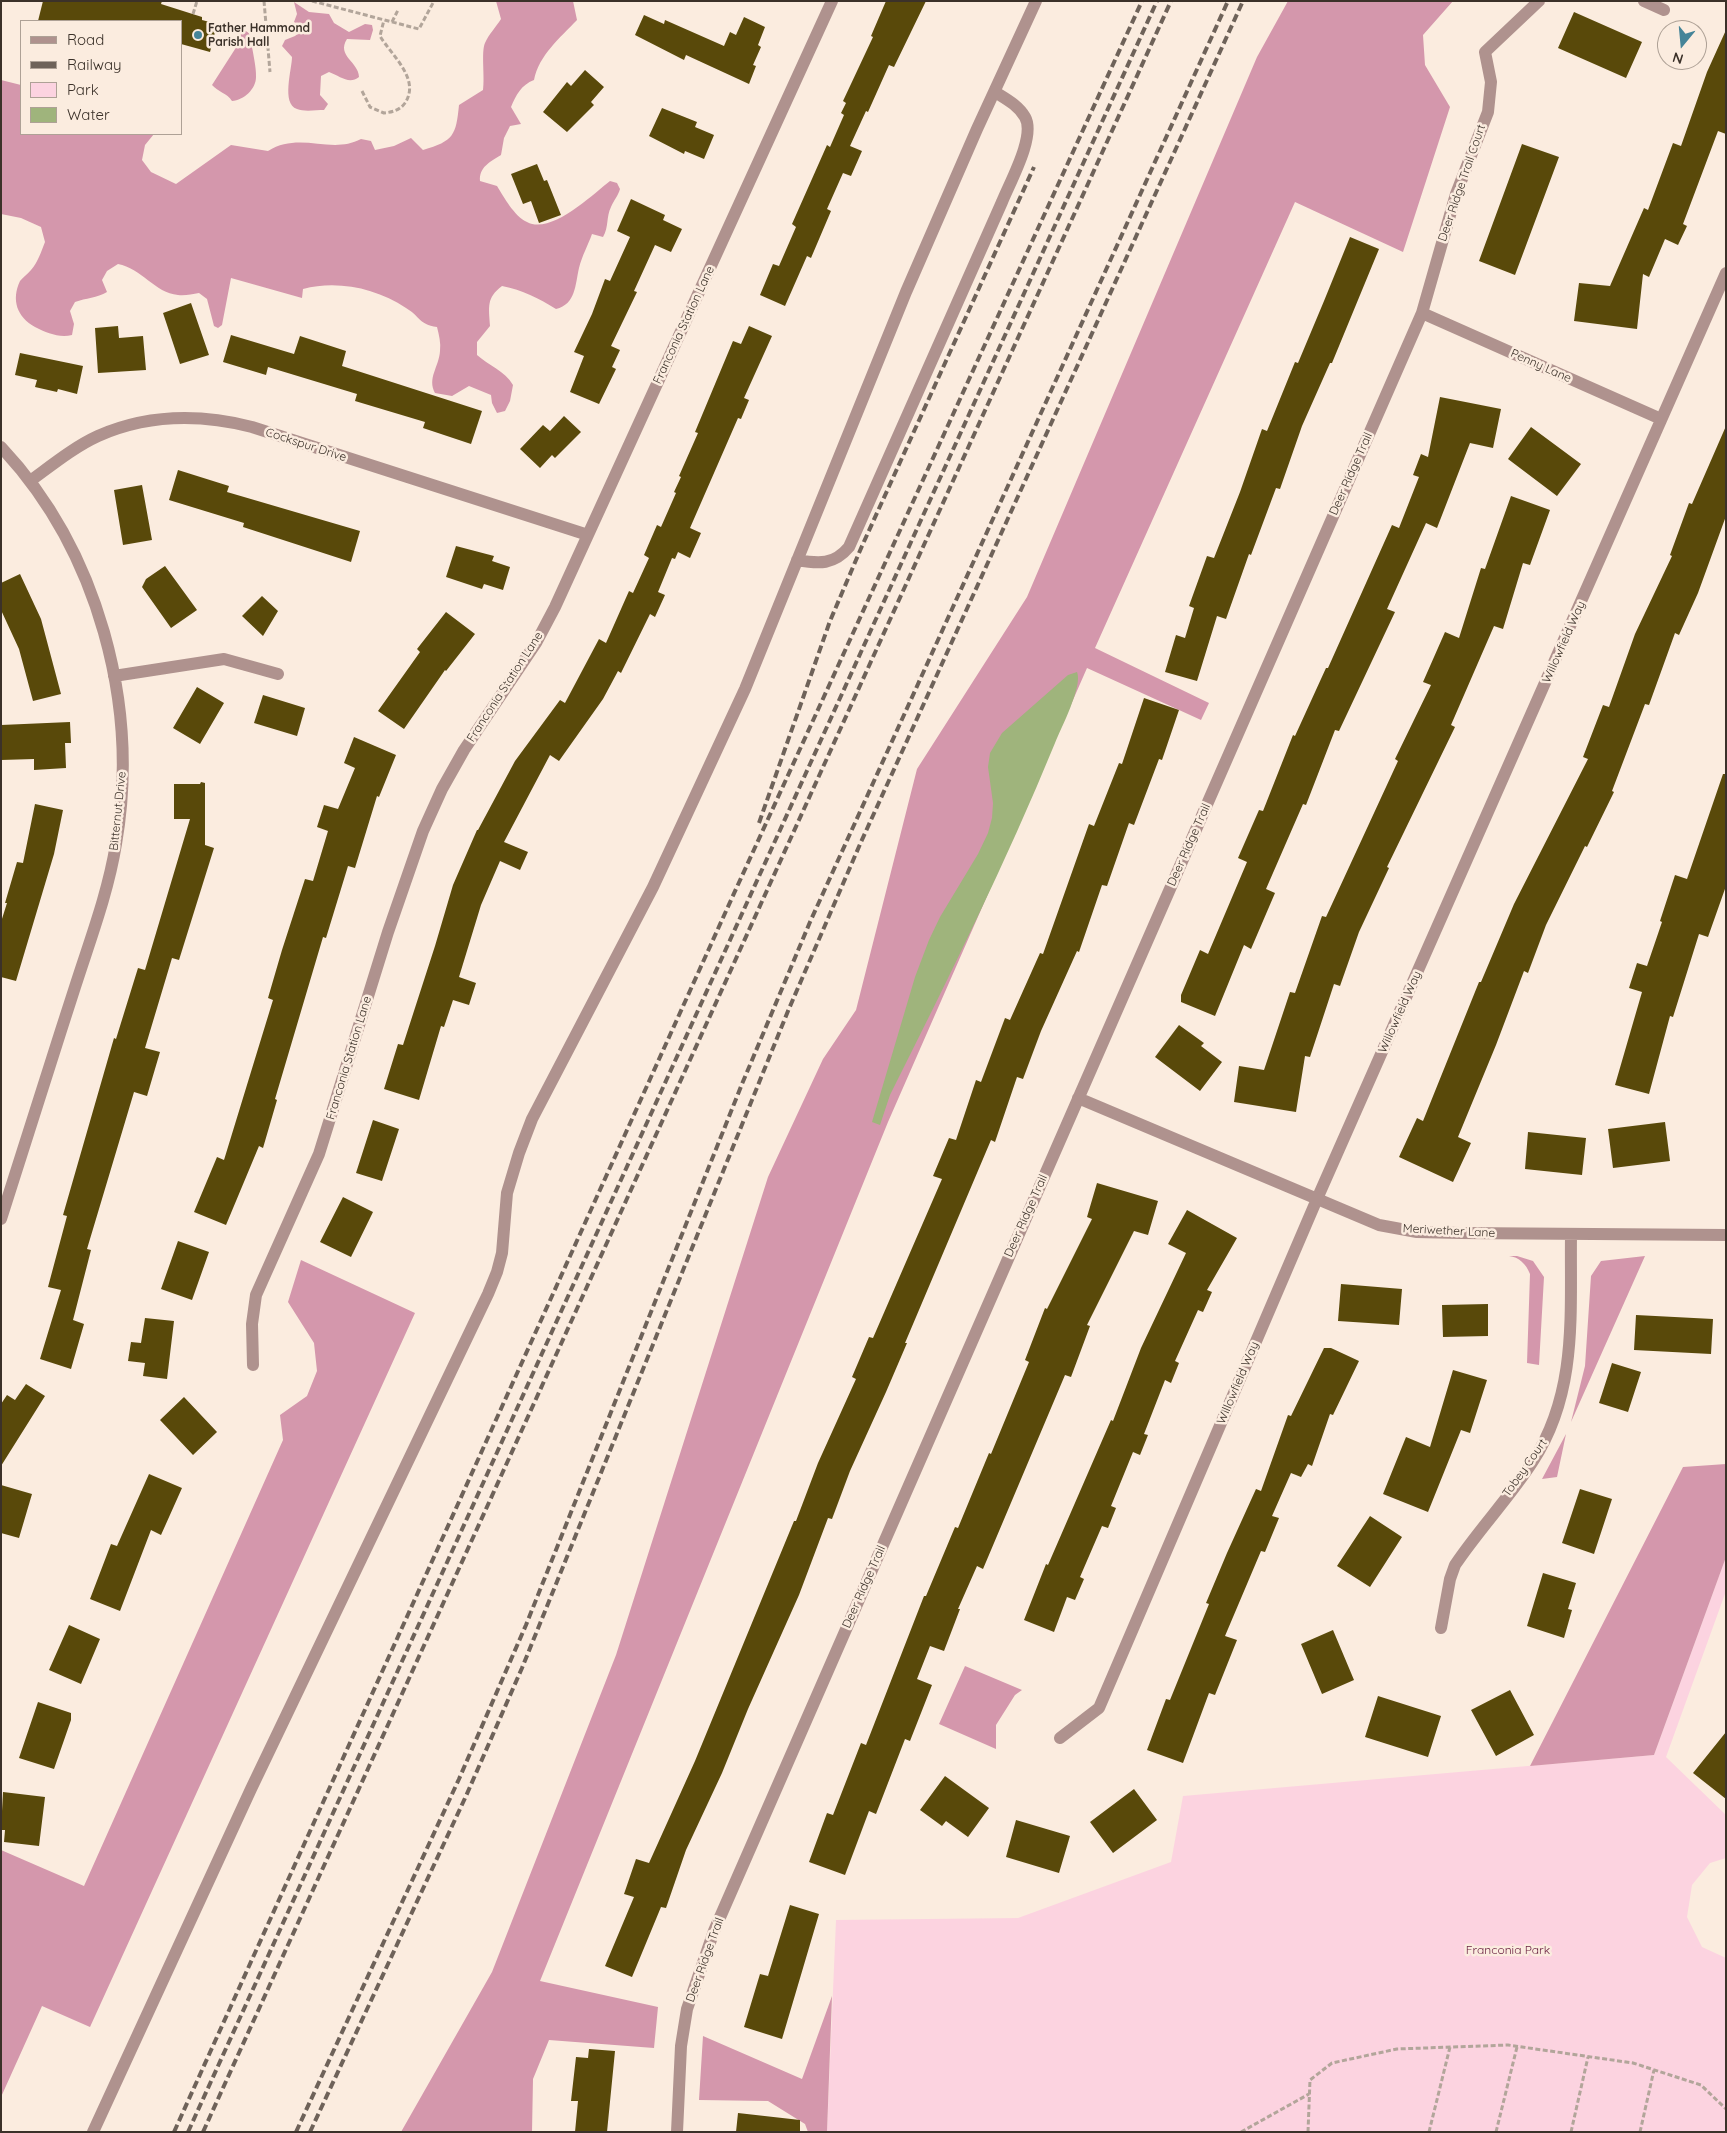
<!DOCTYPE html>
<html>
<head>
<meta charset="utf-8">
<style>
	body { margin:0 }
	#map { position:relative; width:1727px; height:2133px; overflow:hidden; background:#fbecdf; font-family:Quicksand,sans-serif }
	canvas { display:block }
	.frame { position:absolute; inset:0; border:2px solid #3b3129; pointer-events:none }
	.legend { position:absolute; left:20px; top:20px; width:162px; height:115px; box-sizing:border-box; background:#fbecdf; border:1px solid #aea196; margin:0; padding:6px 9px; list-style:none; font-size:15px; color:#3b3129 }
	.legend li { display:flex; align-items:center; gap:10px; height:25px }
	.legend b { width:25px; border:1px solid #aea196 }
	.north { position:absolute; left:1657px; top:20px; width:50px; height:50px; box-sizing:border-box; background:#fbecdf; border:1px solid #aea196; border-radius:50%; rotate:197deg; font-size:14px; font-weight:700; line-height:20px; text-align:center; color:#3b3129 }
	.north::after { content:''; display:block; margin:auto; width:18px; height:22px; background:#458498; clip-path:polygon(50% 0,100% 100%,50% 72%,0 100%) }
</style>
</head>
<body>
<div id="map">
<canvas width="1727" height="2133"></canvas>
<div class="frame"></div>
<ul class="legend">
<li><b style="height:6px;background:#af928e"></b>Road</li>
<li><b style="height:6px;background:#6e6259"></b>Railway</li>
<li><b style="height:14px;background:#fcd3e0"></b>Park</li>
<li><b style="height:14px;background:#9fb47c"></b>Water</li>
</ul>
<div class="north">N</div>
</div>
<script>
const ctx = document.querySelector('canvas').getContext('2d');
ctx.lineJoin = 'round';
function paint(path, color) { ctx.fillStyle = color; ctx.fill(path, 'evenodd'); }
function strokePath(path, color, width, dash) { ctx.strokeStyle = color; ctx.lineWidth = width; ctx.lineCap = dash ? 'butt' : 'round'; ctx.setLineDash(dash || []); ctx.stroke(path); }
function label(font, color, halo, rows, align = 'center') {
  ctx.font = font + ' Quicksand,sans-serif'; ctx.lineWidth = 5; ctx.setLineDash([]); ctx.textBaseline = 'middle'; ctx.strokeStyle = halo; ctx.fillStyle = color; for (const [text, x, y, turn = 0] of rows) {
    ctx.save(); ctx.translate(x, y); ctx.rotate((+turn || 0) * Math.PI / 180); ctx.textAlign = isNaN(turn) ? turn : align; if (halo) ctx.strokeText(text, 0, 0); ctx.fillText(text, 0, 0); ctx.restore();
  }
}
const green = new Path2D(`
	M1726 1557V1591L1666 1757 1726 1815V1858L1710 1863 1692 1885 1687 1917 1702 1947 1726 1958V2132H827L836 1920 1018 1918 1171 1862 1183 1796 1654 1755Z`);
const forest = new Path2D(`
	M496 1H573L577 20C560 38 539 55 534 80 521 85 516 95 511 107L521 124 510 126 504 138 501 155C490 162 479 167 480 181L497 186C504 197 514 216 527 222 551 235 592 195 610 181L617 183 620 189C618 196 614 200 611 207 606 217 609 227 603 237L592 234C588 245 582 256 579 268 575 285 576 304 556 309 538 298 523 290 502 286 486 298 489 307 490 326L477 342V355C488 365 505 371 513 385L510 401 505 411 497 413 492 403 491 395 469 386 452 396 435 393C427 378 439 367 440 351 441 343 439 335 437 327 418 324 421 317 406 308 376 288 337 280 303 289L302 298 231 278 222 325 218 328 214 326 207 299 199 293C192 294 185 296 178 295 155 293 141 268 118 264L107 271 102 280 107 292C97 298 86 298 75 302L70 311 74 324 72 335C59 338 47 333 35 327 17 317 11 300 20 281 23 277 28 274 31 270 38 262 41 252 45 242L41 227 21 218 1 214V80L21 85V134H154L145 145 142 160 151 172 176 184 231 145 268 151C300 131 331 155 361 139L371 141 375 150 394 146 411 138 423 150C454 141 456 135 459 105L483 90C485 77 481 52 485 43 489 34 496 27 501 19Z
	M1288 1H1453L1423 35 1425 65 1450 107 1403 252 1295 202 1095 648 1209 703 1201 720 1087 668 888 1122 540 1981 658 2007 654 2048 549 2040 533 2079 532 2132H401L492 1972 616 1655 768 1177 823 1059 856 1010 917 769 1027 597 1257 57Z
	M294 2 309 12 329 14 334 23 349 32 365 24 372 25 373 30 370 40 347 39C336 56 359 62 359 77 349 85 340 76 329 72L321 76 320 95 328 104 324 110C316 110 304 112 297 109 281 104 292 69 292 57L282 46 285 40 295 36 305 28 294 22 297 14Z
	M244 30 249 33C251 42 257 69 256 77 256 89 244 100 232 101 227 93 218 92 212 85L237 46 239 37Z
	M1509 1256H1517L1533 1261 1544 1277 1539 1365 1527 1363 1530 1274C1526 1264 1519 1257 1509 1256Z
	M1645 1256 1571 1422 1585 1366 1591 1276 1601 1261Z
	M301 1260 415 1313 90 2027 42 2006 1 2097V1850L84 1886 283 1440 280 1415 307 1396 317 1371 314 1343 288 1302Z
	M1566 1434 1557 1477 1542 1479Z
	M1726 1464V1557L1654 1755 1530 1766 1683 1467Z
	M965 1666 1022 1690 1015 1695 996 1725V1749L939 1724Z
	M832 1996 827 2132H808L805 2124 768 2101 699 2100 703 2036 802 2079Z`);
const water = new Path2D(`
	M1077 672C1083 686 1061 728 1055 743 1006 863 948 979 890 1095L880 1125 872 1122 915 977 929 940 940 917 978 854 988 833 992 818 993 803 988 767 990 753 1002 733 1068 675Z`);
const building = new Path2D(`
	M43 1H162L161 4 202 17V20L217 24 210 52 181 44V21H38Z
	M886 1H926L894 67 889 65 868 112 866 111 850 146 862 151 851 176 843 173 827 209 831 211 811 258 807 256 785 306 760 295 773 264 779 266 796 227 792 224 827 145 830 147 844 115 841 113 846 103 843 101 873 37 871 36Z
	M1574 12 1642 42 1626 78 1558 48Z
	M644 15 664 24 665 20 724 46 730 32 736 35 744 17 765 27 758 45 761 47 753 65 756 66 749 84 686 55 684 60 635 35Z
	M1726 30V134L1718 131 1683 224 1687 226 1678 245 1665 239 1649 277 1643 274 1637 329 1574 321 1579 283 1610 286 1644 208 1648 210 1673 143 1681 146 1707 72Z
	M585 70 604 87 591 102 594 105 567 132 543 112 567 82 571 86Z
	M662 108 697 122 695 127 714 135 704 159 685 151 684 154 649 136Z
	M1522 144 1559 157 1515 275 1479 261Z
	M537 164 544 181 547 180 561 215 539 223 531 201 523 204 511 174Z
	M631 199 665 215 663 220 682 229 671 252 655 245 634 291 637 292 611 346 620 350 612 367 616 369 599 404 570 392 584 356 574 352 592 314 605 279 610 281 630 237 617 231Z
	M1350 237 1379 249 1332 363H1330L1302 426 1280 489 1276 488 1251 555 1249 554 1226 619 1217 616 1197 681 1165 672 1176 635 1185 638 1194 608 1189 606 1207 556 1214 558 1240 492 1262 429 1267 431 1295 362 1298 363 1324 301Z
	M191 303 209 355 180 364 163 313Z
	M118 326 119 338 143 336 146 370 98 373 95 328Z
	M749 326 772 336 744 398 749 400 741 419 738 418 690 528 701 533 690 558 678 552 675 559 672 558 658 592 665 595 655 617 650 614 621 673 618 671 603 699 559 761 550 755 504 842 528 852 520 870 500 861 481 905 459 977 476 983 469 1005 453 1000 444 1027 441 1026 419 1100 384 1089 398 1044 403 1045 435 946 453 885 477 830H478L515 761 560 700 565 703 599 639 606 643 629 591 633 593 649 558 644 555 657 525 661 527 676 493 674 492 681 477 679 476 698 433 695 432 733 341 741 344Z
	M231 335 294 354 300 336 346 351 342 366 482 411 471 444 423 428 425 422 355 401 357 394 268 367 266 375 223 362Z
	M20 353 83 366 77 394 58 389 57 392 35 387 37 380 15 375Z
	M1440 397 1501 409 1493 448 1470 443 1437 528 1426 523 1387 609 1395 612 1339 731 1335 730 1306 805 1303 804 1266 889 1275 893 1251 949 1244 945 1215 1016 1181 1002V995L1200 950 1208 954 1247 862 1238 858 1259 810 1263 811 1293 735 1295 736 1326 668H1328L1392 525 1399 528 1419 477 1413 475 1421 454 1428 457Z
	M564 416 581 432 555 458 552 455 540 468 520 449 543 425 550 431Z
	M1726 426V516L1698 593 1679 635 1675 633 1649 705 1645 704 1612 791 1614 792 1587 847 1585 846 1546 925 1528 973 1524 971 1496 1045 1458 1137 1471 1143 1453 1182 1399 1157 1417 1118 1423 1121 1479 982H1481L1514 904 1588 759 1583 757 1603 705 1609 707 1635 634 1672 556 1670 555 1689 503 1692 504Z
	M1531 427 1581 464 1557 496 1508 459Z
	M178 470 229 486 227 492 360 531 351 562 243 527 244 523 169 500Z
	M142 485 152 540 123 545 114 490Z
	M1511 496 1550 510 1530 565 1523 563 1503 629 1494 626 1451 725 1455 727 1387 867 1389 868 1359 932 1340 986 1334 984 1310 1057 1305 1056 1296 1112 1234 1102 1239 1066 1264 1070 1290 992 1295 993 1322 916 1326 917 1398 761 1395 759 1431 685 1423 682 1445 632 1459 638 1481 568 1485 569Z
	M456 546 494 556 492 561 510 567 503 590 484 584 482 589 446 577Z
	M165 566 197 610 171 628 142 587 146 579Z
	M20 574 41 619 61 694 33 701 19 649 1 610V583Z
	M262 596 278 611 263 636 242 616Z
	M446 612 475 634 446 671 445 670 404 729 378 711 420 652 417 649Z
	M197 687 224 703 200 744 173 728Z
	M263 695 305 708 297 736 254 723Z
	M1144 698 1179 710 1162 760 1159 759 1134 825 1129 823 1107 886 1102 885 1079 952 1077 951 1041 1031 1023 1079 1017 1077 995 1142 991 1140 905 1343H907L886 1392 850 1471 832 1519 828 1518 799 1595 748 1709 722 1773 686 1850 666 1908 661 1907 632 1977 605 1966 634 1897 624 1894 636 1859 649 1863 695 1761 794 1521H796L818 1463 856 1379 852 1377 869 1337 873 1338 942 1179 933 1176 949 1138 956 1140 976 1080 981 1082 1005 1018 1010 1020 1040 953 1043 954 1089 824 1094 826 1119 763 1122 764Z
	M70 722 71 743H65L66 768 34 770V759L1 760V725Z
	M354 737 396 755 379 797 377 796 355 868 348 866 326 938 323 937 275 1099 277 1100 263 1148 259 1146 226 1225 194 1212 217 1157 224 1160 273 1000 268 998 282 950 305 879 313 881 328 831 317 827 324 805 338 809 355 768 344 763Z
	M1723 774H1726V886L1708 937 1699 934 1673 1017 1670 1016 1649 1094 1615 1085 1642 992 1629 988 1637 963 1647 966 1662 922 1660 921 1675 875 1687 879Z
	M201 782 205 783V845L214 848 179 960 172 958 145 1048 160 1052 147 1096 134 1092 87 1249 91 1250 73 1320 84 1324 71 1369 40 1359 61 1290 48 1287 67 1216 63 1215 114 1038 116 1039 138 968 145 970 190 819H174V784H200Z
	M35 804 63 810 54 854 16 981 1 977V922L7 903H5L17 862 23 863Z
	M1179 1025 1204 1043 1201 1046 1222 1062 1200 1091 1155 1057Z
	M373 1120 399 1129 382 1181 356 1173Z
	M1665 1122 1670 1161 1613 1168 1608 1129Z
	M1528 1132 1586 1138 1582 1175 1525 1169Z
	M1097 1183 1158 1201 1148 1235 1134 1231 1087 1325 1090 1326 1071 1377 1065 1375 983 1569 977 1566 958 1609H960L944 1651 930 1646 917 1679 932 1685 910 1741 905 1739 876 1814 869 1811 845 1875 809 1862 827 1813 833 1815 861 1743 866 1745 924 1596H926L955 1527 958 1528 989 1453 991 1454 1029 1362 1025 1360 1045 1308 1047 1309 1092 1219 1087 1217Z
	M343 1197 373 1212 351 1257 320 1242Z
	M1187 1210 1237 1238 1207 1290 1212 1292 1203 1312 1198 1310 1175 1361 1179 1363 1171 1383 1165 1380 1144 1434 1148 1435 1140 1455 1133 1452 1111 1506 1116 1508 1108 1528 1102 1526 1080 1577 1084 1579 1075 1600 1067 1597 1054 1632 1024 1620 1046 1564 1048 1565 1111 1420 1113 1421 1141 1348 1186 1253 1168 1244Z
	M178 1241 209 1252 192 1300 161 1289Z
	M1341 1284 1402 1289 1399 1325 1338 1321Z
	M1488 1304V1336L1443 1337 1442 1305Z
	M1636 1315 1713 1319 1711 1354 1634 1350Z
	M145 1318 174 1321 167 1379 143 1376 145 1363 128 1361 131 1342 141 1343Z
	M1324 1348H1331L1359 1361 1333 1415 1330 1414 1312 1466 1308 1464 1301 1477 1291 1473 1272 1516 1279 1518 1265 1552 1261 1551 1225 1636 1237 1640 1215 1695 1209 1693 1183 1763 1147 1750 1166 1699 1170 1700 1209 1604 1206 1603 1227 1553 1256 1489 1261 1491 1288 1415 1291 1416Z
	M1612 1363 1641 1372 1628 1412 1599 1403Z
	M1453 1370 1487 1380 1470 1433 1461 1430 1428 1512 1383 1494 1406 1437 1430 1447Z
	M26 1384 45 1396 1 1466V1404L7 1395 15 1400Z
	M184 1397 217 1432 193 1455 160 1420Z
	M149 1474 182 1488 161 1535 151 1530 120 1611 90 1599 111 1544 117 1546Z
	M1 1485 32 1494 19 1538 1 1533Z
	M1580 1489 1612 1499 1594 1554 1562 1543Z
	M1370 1516 1402 1537 1370 1587 1337 1566Z
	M1543 1573 1576 1583 1568 1609 1572 1610 1564 1638 1527 1626Z
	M69 1625 100 1639 81 1684 49 1670Z
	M1333 1630 1354 1680 1322 1694 1301 1644Z
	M1510 1690 1534 1735 1496 1756 1471 1710Z
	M1378 1696 1441 1716 1428 1757 1365 1737Z
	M38 1702 71 1713V1720L54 1769 19 1758Z
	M1726 1732V1799L1693 1773Z
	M945 1776 989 1808 968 1837 946 1821 942 1826 920 1810Z
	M1134 1789 1157 1820 1113 1853 1090 1822Z
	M3 1792 45 1797 39 1846 4 1842 5 1830H1Z
	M1016 1820 1070 1836 1059 1873 1006 1857Z
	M790 1905 819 1914 782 2039 744 2027 760 1974 768 1976Z
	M589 2049 615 2051 607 2132H575L578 2101H571L576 2057 588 2058Z
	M738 2113 800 2120V2132H736Z`);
const path = new Path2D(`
	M264 1 270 72
	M312 1 419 29 434 1
	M193 14 197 1
	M392 22 398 10
	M362 91 370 107 384 113C393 112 400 110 405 103 421 79 391 55 380 36L384 20
	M1241 2132 1309 2094
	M1308 2132 1310 2080 1332 2063 1397 2049 1508 2045 1633 2063 1701 2085 1726 2109
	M1429 2132 1450 2047
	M1496 2132 1517 2047
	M1571 2132 1588 2057
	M1640 2132 1654 2070`);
const minor = new Path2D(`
	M1644 1 1664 10
	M1422 313 1661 419
	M1 447C98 550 140 705 116 844 108 893 90 940 75 987 50 1064 26 1141 1 1219
	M30 481C52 465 74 447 98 436 148 414 201 414 252 427L588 535
	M797 560C819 564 834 565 849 547L1002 202C1010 182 1036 136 1025 117 1018 105 1006 99 995 92
	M114 676 224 659 278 674
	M1078 1098 1379 1225 1417 1232 1460 1233 1726 1235
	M253 1365 252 1324 256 1295 319 1154 388 932 423 831 442 789 464 750 536 643 555 607 832 1
	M1441 1628 1450 1579 1455 1565C1479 1529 1510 1497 1533 1461 1578 1391 1570 1314 1571 1235
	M1060 1738 1099 1708 1317 1199 1726 273
	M93 2132 251 1789 488 1294 497 1272 502 1253 507 1193 519 1153 532 1119 653 887 745 689 906 292 977 129 1036 1
	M677 2132 681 2046 687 2009 714 1931 1422 313 1456 194 1488 112 1491 82 1485 52 1539 1`);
const rail = new Path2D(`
	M759 823 830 621 862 546 1034 167
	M174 2132 736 889 1142 1
	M188 2132 1157 1
	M203 2132 1171 1
	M296 2132 459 1779 526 1625 742 1084 810 922 1228 1
	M310 2132 466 1796 522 1668 788 1011 861 842 1243 1`);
const markers = [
	[198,35,5,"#458498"]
];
const poiNames = [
	["Father Hammond",208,28],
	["Parish Hall",208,42]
];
const streetNames = [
	["Deer Ridge Trail Court",1462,183,-71],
	["Franconia Station Lane",684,325,-65],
	["Penny Lane",1541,366,24],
	["Cockspur Drive",306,445,18],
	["Deer Ridge Trail",1351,474,-66],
	["Willowfield Way",1564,642,-66],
	["Franconia Station Lane",505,687,-57],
	["Bitternut Drive",118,811,-84],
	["Deer Ridge Trail",1189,845,-66],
	["Willowfield Way",1400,1012,-66],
	["Franconia Station Lane",349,1058,-73],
	["Deer Ridge Trail",1026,1216,-66],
	["Meriwether Lane",1449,1231,3],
	["Willowfield Way",1238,1383,-67],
	["Tobey Court",1525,1468,-55],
	["Deer Ridge Trail",864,1587,-66],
	["Deer Ridge Trail",705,1960,-70]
];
const parkNames = [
	["Franconia Park",1508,1950]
];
paint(green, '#fcd3e0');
paint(forest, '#d497ac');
paint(water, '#9fb47c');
paint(building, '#59490a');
strokePath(path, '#b2a59a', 3, [5, 2.5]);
strokePath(minor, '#af928e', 12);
strokePath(rail, '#6e6259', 4, [8, 4]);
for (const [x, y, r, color] of markers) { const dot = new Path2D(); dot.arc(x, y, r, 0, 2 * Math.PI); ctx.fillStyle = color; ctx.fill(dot); strokePath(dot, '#fbecdf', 2); }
label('bold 12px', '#3b3129', '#fbecdf', poiNames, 'left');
label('12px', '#3b3129', '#fbecdf', streetNames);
label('12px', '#6b2242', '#fbecdf', parkNames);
</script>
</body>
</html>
